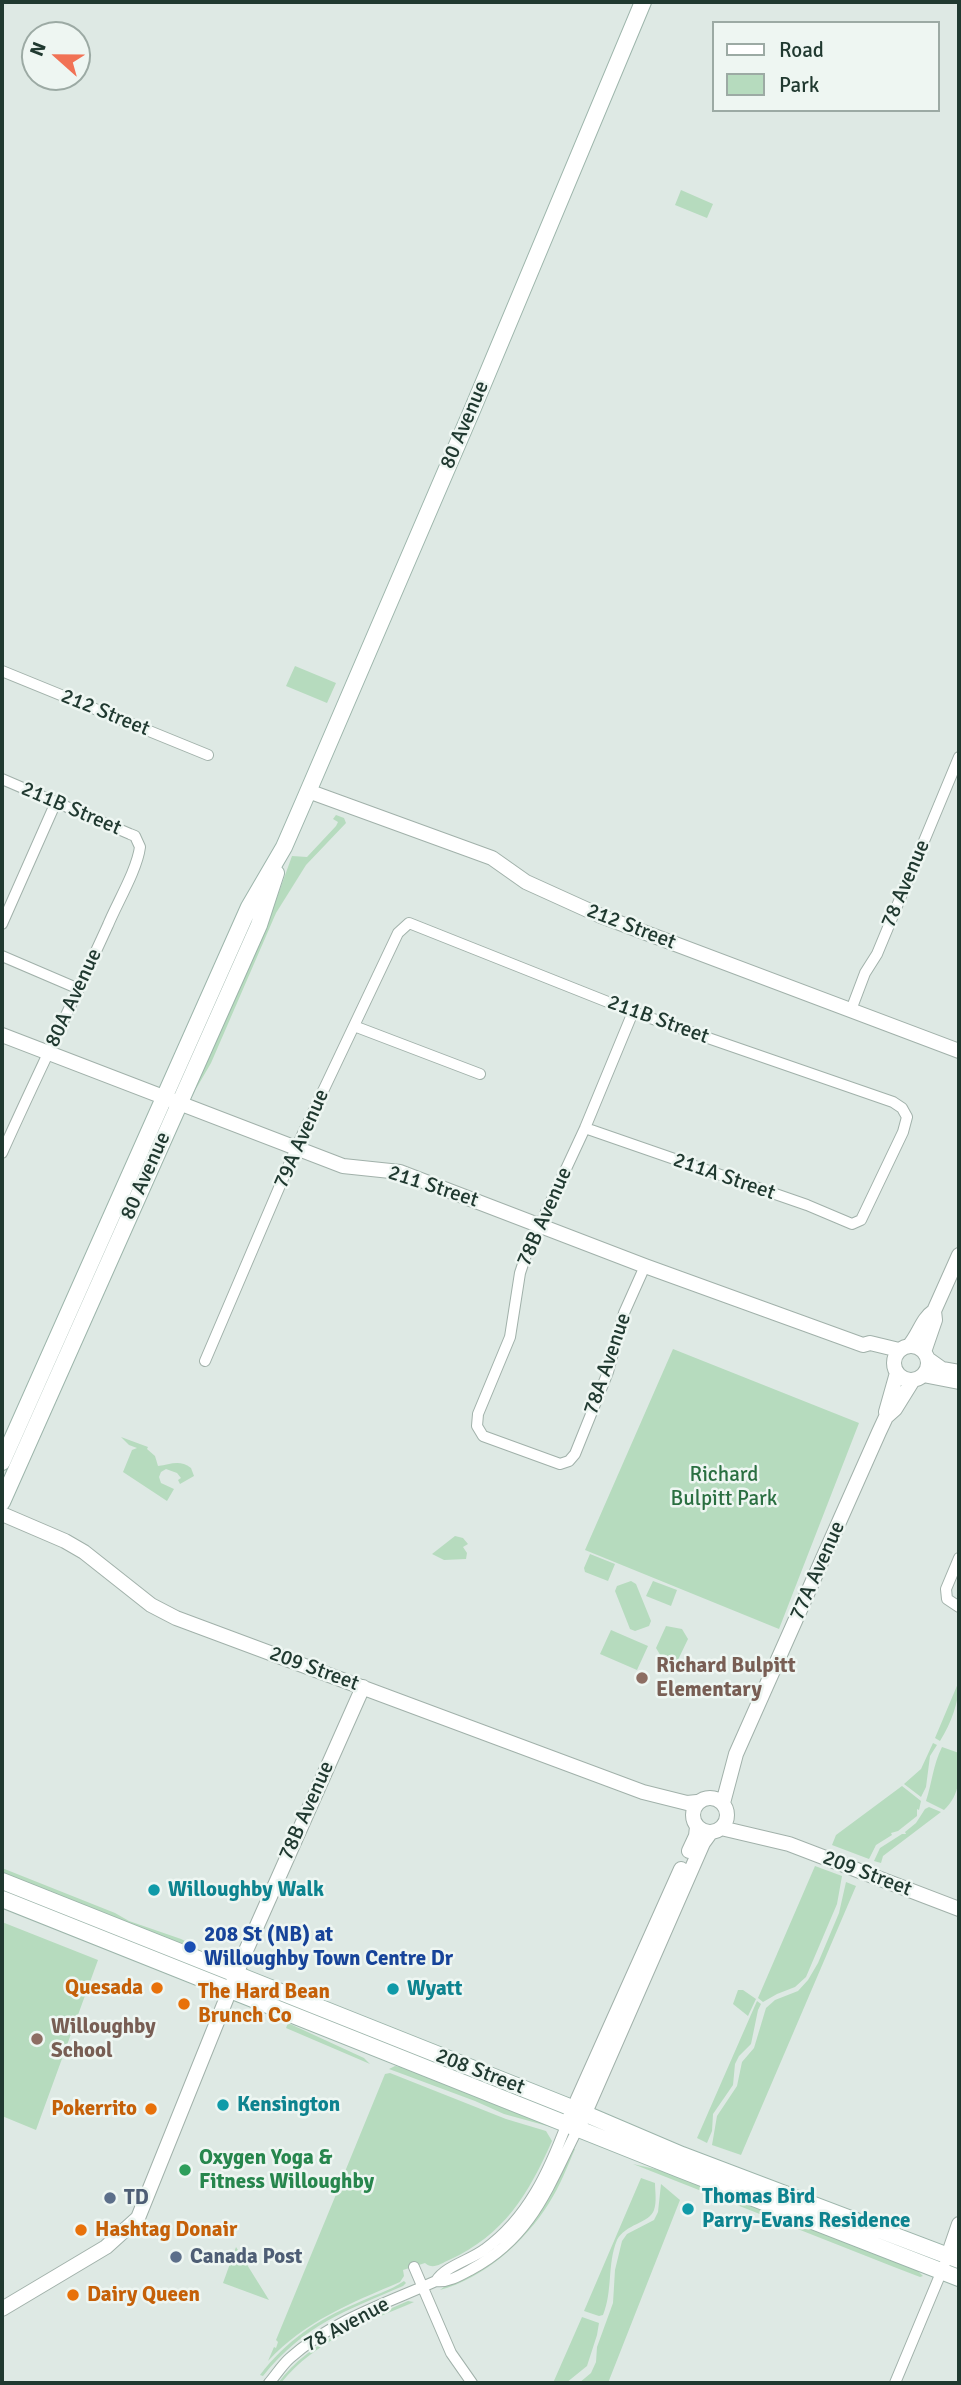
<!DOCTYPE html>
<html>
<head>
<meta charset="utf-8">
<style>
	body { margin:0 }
	#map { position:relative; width:961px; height:2385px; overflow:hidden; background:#dee9e4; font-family:Signika,sans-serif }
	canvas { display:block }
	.frame { position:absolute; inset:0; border:4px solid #203930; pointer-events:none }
	.legend { position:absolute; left:712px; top:21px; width:228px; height:91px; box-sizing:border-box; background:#eef6f2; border:2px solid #9caaa4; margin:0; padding:9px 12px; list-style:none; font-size:21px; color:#203930 }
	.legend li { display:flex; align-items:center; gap:14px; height:35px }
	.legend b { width:35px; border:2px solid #9caaa4 }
	.north { position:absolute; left:21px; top:21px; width:70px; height:70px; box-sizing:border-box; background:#eef6f2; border:2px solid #9caaa4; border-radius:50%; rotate:291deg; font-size:19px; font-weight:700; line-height:28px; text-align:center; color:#203930 }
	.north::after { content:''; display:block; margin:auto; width:24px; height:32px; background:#f17255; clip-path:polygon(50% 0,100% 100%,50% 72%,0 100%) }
</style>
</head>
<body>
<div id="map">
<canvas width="961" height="2385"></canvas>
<div class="frame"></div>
<ul class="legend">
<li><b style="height:9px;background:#fff"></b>Road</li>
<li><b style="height:19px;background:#b6dbbe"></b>Park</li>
</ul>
<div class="north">N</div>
</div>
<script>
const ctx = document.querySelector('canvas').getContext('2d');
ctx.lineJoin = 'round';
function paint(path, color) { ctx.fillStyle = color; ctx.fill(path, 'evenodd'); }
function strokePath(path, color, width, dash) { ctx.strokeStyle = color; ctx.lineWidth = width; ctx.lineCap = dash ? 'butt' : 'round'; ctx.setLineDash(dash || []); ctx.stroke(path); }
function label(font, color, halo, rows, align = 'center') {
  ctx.font = font + ' Signika,sans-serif'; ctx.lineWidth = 5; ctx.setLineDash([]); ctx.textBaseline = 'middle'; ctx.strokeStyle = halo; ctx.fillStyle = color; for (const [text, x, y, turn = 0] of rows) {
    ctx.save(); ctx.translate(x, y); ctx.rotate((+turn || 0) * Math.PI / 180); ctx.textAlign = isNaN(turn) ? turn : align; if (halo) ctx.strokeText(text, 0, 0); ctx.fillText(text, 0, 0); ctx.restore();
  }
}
const green = new Path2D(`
	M681 190 713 204 707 218 675 205Z
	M295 666 336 683 327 703 286 686Z
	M336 815 344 818 346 823 306 865 276 913 211 1063 193 1094 195 1084 271 914 292 856 307 857 336 826 338 822 333 819Z
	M673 1349 859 1423 779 1629 585 1550Z
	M121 1437 148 1447 147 1449 155 1456 158 1466C170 1465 179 1459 191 1468L194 1476 180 1484 178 1480 181 1478 177 1473 166 1469 161 1472 159 1477 161 1483 174 1489 167 1501 123 1472 132 1450 137 1448 129 1445Z
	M455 1536 463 1538 468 1544 463 1547 467 1553 466 1559 444 1560 432 1554Z
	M590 1554 615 1564 608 1581 585 1572 584 1568Z
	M631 1581 636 1584 651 1621 649 1626 635 1631 630 1629 615 1591 617 1586Z
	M653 1581 677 1590 671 1606 646 1596Z
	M666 1626 682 1629 688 1639 676 1664 662 1658 656 1648Z
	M611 1630 648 1646 637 1670 600 1654Z
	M959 1681C959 1703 951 1723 940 1741L935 1738Z
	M933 1743 937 1745 930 1756 926 1787 921 1797 904 1784 921 1769Z
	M942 1747 959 1753C959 1777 961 1794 944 1810L926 1801C932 1783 933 1765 942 1747Z
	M902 1786 921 1801 919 1810 917 1809V1816L898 1831 891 1833 892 1835 876 1845 869 1859 832 1845 836 1835Z
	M929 1807 941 1812 883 1856 881 1863 874 1861 880 1848 902 1834H906L905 1832 916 1823 925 1809Z
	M815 1866 842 1876 837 1904 806 1977 795 1987 777 1994 763 2002 758 1998Z
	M2 1868 115 1913 129 1921 181 1939 189 1943 188 1947 2 1873Z
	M846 1882 856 1886 741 2155 712 2145 717 2116 737 2086 742 2062 754 2048 766 2008 775 2000 798 1991 808 1980 818 1963 839 1913Z
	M2 1922 98 1960 36 2130 2 2116Z
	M738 1990H743L756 1999 748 2016 733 2004Z
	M757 2001 761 2004 758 2010 751 2044 739 2056 735 2064 733 2085 713 2114 712 2131 707 2143 697 2138Z
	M288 2023 364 2058 370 2064 286 2028Z
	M395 2066 401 2067 551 2127 504 2114 475 2101 389 2069Z
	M390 2073 506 2119 546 2131 552 2141C528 2195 504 2235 449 2260 440 2264 433 2270 425 2263L403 2270 404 2276 400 2282C351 2303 305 2321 268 2361L274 2347 276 2348 278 2342 276 2340 337 2192 340 2193 347 2175 344 2174 385 2074Z
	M572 2148 575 2149C567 2167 560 2186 549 2203 525 2242 484 2278 440 2290L538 2215 552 2192Z
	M633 2164 664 2171 918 2271 923 2276 920 2277 894 2267Z
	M641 2178 655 2183C655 2191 657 2202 654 2210 650 2223 625 2224 617 2240 607 2264 613 2291 603 2315L599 2316 584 2311Z
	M661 2184 680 2200 608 2383H579L591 2373 596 2362 597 2347 613 2303 615 2270 622 2241 627 2234 654 2220 658 2212Z
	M236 2247 269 2300 223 2283Z
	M404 2281 406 2283 403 2286C345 2311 304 2325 263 2376L260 2375C286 2341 317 2320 355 2304 371 2296 390 2291 404 2281Z
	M408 2301 414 2302C365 2323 316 2340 281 2383H278C311 2340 359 2323 408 2301Z
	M582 2317 599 2323 597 2335 587 2366 566 2383H553Z`);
const minor = new Path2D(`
	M2 671 208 755
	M2 779 130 834 135 836 140 847C137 870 117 903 108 925 73 1002 36 1077 2 1153
	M2 924 56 802
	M2 956 79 989
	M851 1010 865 973 877 954 959 757
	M633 1012 585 1128 526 1255 520 1273 510 1337 478 1414 477 1426 483 1436 560 1464 569 1461 575 1454 608 1372 624 1313 645 1266
	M354 1026 480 1074
	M205 1361 296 1148 398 933 409 923 633 1012 893 1102 902 1108 907 1117 903 1132 861 1220 852 1224 807 1205 585 1128
	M959 1558 946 1589 947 1599 959 1607
	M414 2267 451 2353 472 2383
	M436 2281C445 2266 471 2260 485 2249 528 2218 549 2171 567 2123
	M269 2383C276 2375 282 2365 290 2358 331 2321 387 2303 436 2281 448 2283 461 2275 472 2269 532 2237 549 2185 578 2128
	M895 2383 948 2256`);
const tertiary = new Path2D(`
	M308 791 492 858 526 882 601 916 959 1051
	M2 1035 343 1166 400 1172 645 1266 863 1345 870 1343 899 1350
	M894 1363a17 17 0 1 1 34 0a17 17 0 1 1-34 0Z
	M909 1346C919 1335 922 1319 934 1311L959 1255
	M924 1352 935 1320 934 1311
	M928 1359 942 1369 959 1372
	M923 1375 959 1382
	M886 1412 897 1373
	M2 1514 65 1541 84 1552 151 1605 176 1618 643 1792 687 1803 697 1802
	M693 1815a17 17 0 1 1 34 0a17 17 0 1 1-34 0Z
	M723 1803 736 1754 879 1432 886 1417 895 1409 913 1380
	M721 1828 789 1844 959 1909
	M689 1851 696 1836 697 1827
	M569 2119 681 1869
	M580 2124 703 1843 711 1832
	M948 2256 959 2224
	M2 2309 106 2247 138 2218 244 1955 363 1687`);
const secondary = new Path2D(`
	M2 1462 249 907 284 847 304 801 473 408 643 2
	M2 1502 259 925 276 873
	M2 1881 567 2106 682 2155 959 2260
	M2 1899 679 2169 959 2278`);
const markers = [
	[642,1678,7,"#8d6e63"],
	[154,1890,7,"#0f9aa8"],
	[190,1947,7,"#1a4fb4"],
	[157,1988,7,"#e8710a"],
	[393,1989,7,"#0f9aa8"],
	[184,2004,7,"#e8710a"],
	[37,2039,7,"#8d6e63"],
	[223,2105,7,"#0f9aa8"],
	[151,2109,7,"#e8710a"],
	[185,2170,7,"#2e9e5b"],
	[110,2198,7,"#5c6f8a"],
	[688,2209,7,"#0f9aa8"],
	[81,2230,7,"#e8710a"],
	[176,2257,7,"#5c6f8a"],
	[73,2295,7,"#e8710a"]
];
const streetNames = [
	["80 Avenue",465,425,-67],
	["212 Street",105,713,22],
	["211B Street",71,809,23],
	["78 Avenue",906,884,-67],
	["212 Street",631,927,21],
	["80A Avenue",74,998,-65],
	["211B Street",658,1020,20],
	["79A Avenue",302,1139,-66],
	["80 Avenue",146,1176,-66],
	["211A Street",724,1177,19],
	["211 Street",433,1187,18],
	["78B Avenue",545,1217,-66],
	["78A Avenue",608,1364,-71],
	["77A Avenue",818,1571,-66],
	["209 Street",314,1669,20],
	["78B Avenue",307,1811,-66],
	["209 Street",867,1874,21],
	["208 Street",480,2072,21],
	["78 Avenue",347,2325,-28]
];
const parkNames = [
	["Richard",724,1475],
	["Bulpitt Park",724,1499]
];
const educationNames = [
	["Richard Bulpitt",656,1666],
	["Elementary",656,1690],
	["Willoughby",51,2027],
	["School",51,2051]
];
const cultureNames = [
	["Willoughby Walk",168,1890],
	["Wyatt",407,1989],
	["Kensington",237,2105],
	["Thomas Bird",702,2197],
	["Parry-Evans Residence",702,2221]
];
const transitNames = [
	["208 St (NB) at",204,1935],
	["Willoughby Town Centre Dr",204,1959]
];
const foodNames = [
	["Quesada",143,1988,"right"],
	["The Hard Bean",198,1992],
	["Brunch Co",198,2016],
	["Pokerrito",137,2109,"right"],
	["Hashtag Donair",95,2230],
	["Dairy Queen",87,2295]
];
const leisureNames = [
	["Oxygen Yoga &",199,2158],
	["Fitness Willoughby",199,2182]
];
const serviceNames = [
	["TD",124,2198],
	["Canada Post",190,2257]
];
paint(green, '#b6dbbe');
strokePath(minor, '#a1b1aa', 12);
strokePath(tertiary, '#a1b1aa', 16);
strokePath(secondary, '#9db5ab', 18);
strokePath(minor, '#fff', 10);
strokePath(tertiary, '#fff', 14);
strokePath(secondary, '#fff', 16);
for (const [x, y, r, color] of markers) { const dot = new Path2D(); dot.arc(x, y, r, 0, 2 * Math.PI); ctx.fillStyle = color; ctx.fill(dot); strokePath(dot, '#eef6f2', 2.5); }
label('21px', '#203930', '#eef6f2', streetNames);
label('21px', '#2a6f41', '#eef6f2', parkNames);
label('bold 21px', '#785e54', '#eef6f2', educationNames, 'left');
label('bold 21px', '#0d838f', '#eef6f2', cultureNames, 'left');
label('bold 21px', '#164399', '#eef6f2', transitNames, 'left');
label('bold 21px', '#c56008', '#eef6f2', foodNames, 'left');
label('bold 21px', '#27864d', '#eef6f2', leisureNames, 'left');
label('bold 21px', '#4e5e75', '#eef6f2', serviceNames, 'left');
</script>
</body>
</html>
